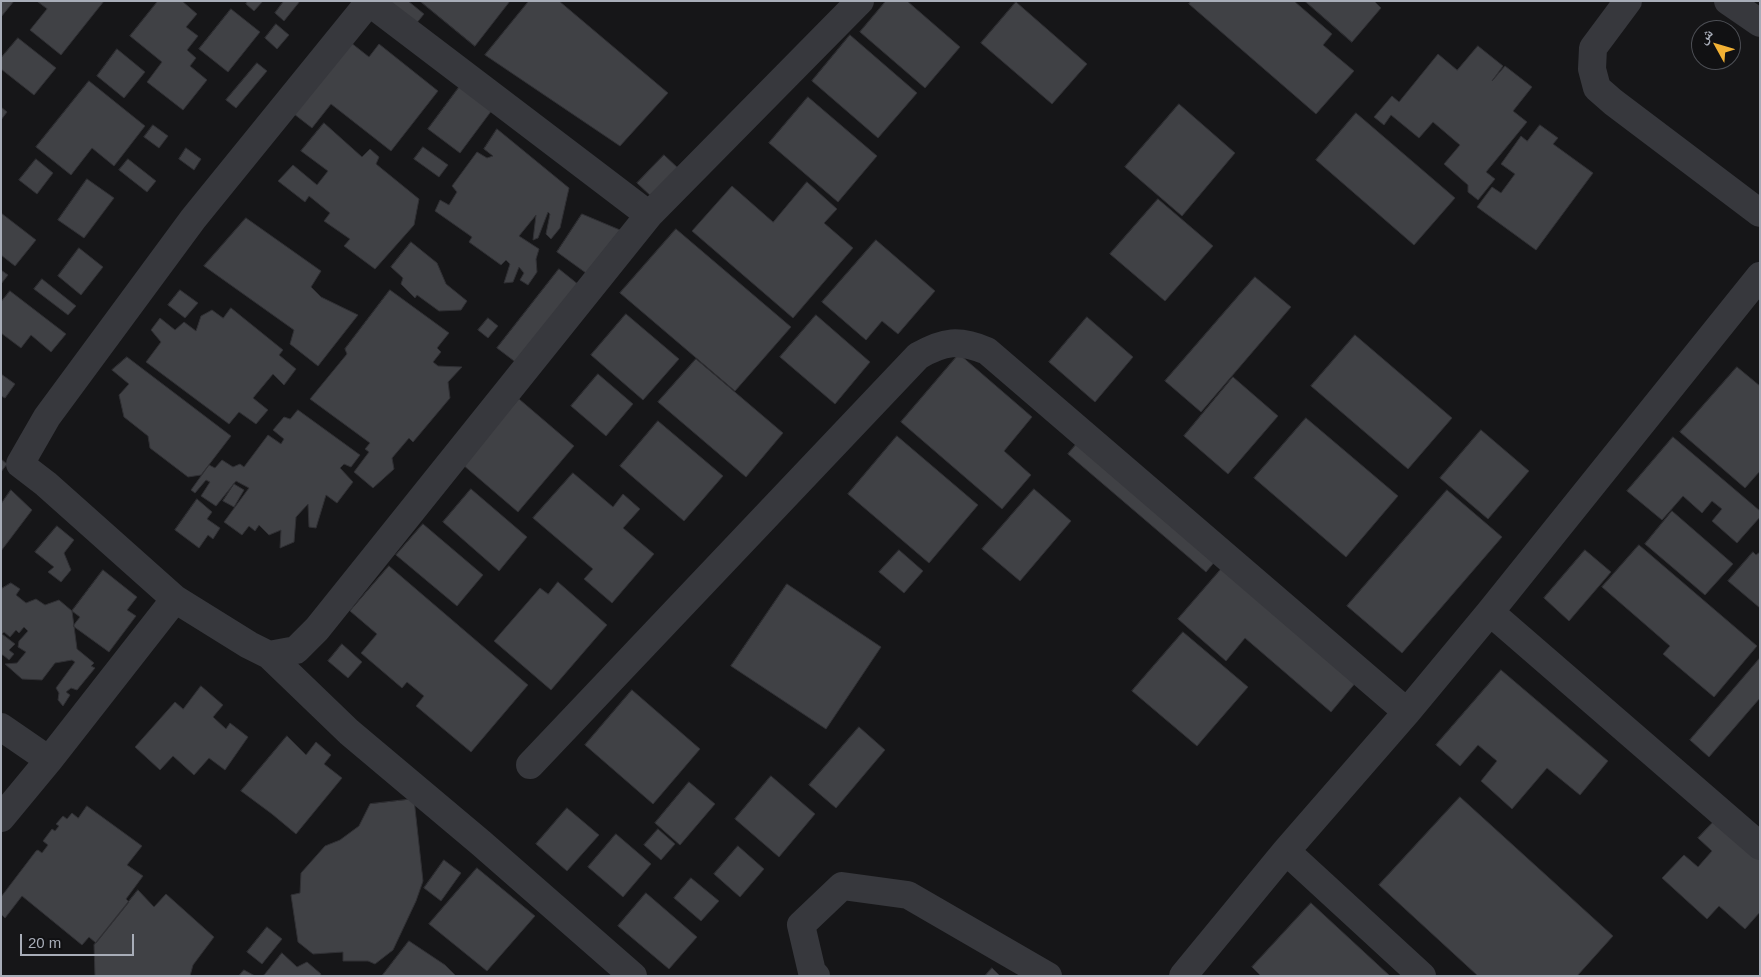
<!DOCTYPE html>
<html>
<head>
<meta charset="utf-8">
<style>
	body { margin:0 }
	#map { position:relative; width:1761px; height:977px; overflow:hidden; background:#161618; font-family:Arial,"Noto Naskh Arabic",sans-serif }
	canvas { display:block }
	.frame { position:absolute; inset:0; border:2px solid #a8adb8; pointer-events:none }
	.north { position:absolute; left:1691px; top:20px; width:50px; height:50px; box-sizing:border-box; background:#111113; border:1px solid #4d4f55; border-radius:50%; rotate:309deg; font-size:14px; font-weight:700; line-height:20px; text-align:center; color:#a8adb8 }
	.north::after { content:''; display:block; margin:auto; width:18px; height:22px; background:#f2b134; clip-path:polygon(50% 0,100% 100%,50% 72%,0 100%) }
	.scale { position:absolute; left:20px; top:934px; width:114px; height:22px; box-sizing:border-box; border:2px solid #a8adb8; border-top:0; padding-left:6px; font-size:15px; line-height:18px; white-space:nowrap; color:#a8adb8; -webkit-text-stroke:4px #111113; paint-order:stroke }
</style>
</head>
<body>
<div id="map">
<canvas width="1761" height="977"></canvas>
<div class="frame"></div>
<div class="north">ش</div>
<div class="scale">20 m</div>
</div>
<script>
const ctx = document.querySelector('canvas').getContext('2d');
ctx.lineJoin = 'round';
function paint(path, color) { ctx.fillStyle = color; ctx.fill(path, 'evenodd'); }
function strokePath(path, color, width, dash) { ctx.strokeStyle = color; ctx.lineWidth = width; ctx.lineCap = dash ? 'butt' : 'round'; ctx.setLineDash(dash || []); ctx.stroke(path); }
const building = new Path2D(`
	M1 1H14L1 17Z
	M37 1H104L61 55 30 30 47 9Z
	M158 1H182L197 14 186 27 198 36 187 50 196 58 190 66 207 80 183 110 147 82 162 62 130 36Z
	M248 1H263L254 11 246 4Z
	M284 1H300L284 21 275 13Z
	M389 1H408L424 14 415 25Z
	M420 1H510L475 46Z
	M529 1H559L668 93 620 146 485 55Z
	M886 1H907L960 47 925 88 860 32Z
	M1191 1H1294L1332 34 1323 45 1354 71 1316 114 1189 4Z
	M1305 1H1374L1381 8 1352 42Z
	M1016 2 1087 64 1052 104 981 43Z
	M231 9 260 32 228 72 199 49Z
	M276 24 289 35 277 49 265 38Z
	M850 35 917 93 878 138 812 81Z
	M18 38 56 68 34 95 1 69V58Z
	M350 42 369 57 379 44 438 91 391 151 331 104 312 128 294 114Z
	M1478 46 1503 66 1492 81 1505 66 1532 87 1513 111 1527 122 1486 172 1495 179 1478 200 1468 192V185L1444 164 1460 145 1433 122 1419 138 1391 115 1384 125 1374 117 1392 96 1399 102 1438 54 1457 70Z
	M117 49 145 72 124 98 97 76Z
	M257 63 267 71 236 108 226 100Z
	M89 81 145 126 114 166 92 148 71 175 36 147Z
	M463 82 495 106 460 153 428 129Z
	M808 97 877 156 838 202 769 143Z
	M1179 104 1235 153 1182 216 1125 167Z
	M1 107 7 112 1 120Z
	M1356 113 1455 198 1414 245 1316 160Z
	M324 123 362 157 370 149 379 157 376 164 419 199 414 225 375 269 344 246 350 239 324 221 330 213 309 196 305 202 278 181 293 165 317 185 328 171 301 151Z
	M153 125 168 136 159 148 144 137Z
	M1540 125 1558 138 1553 144 1593 173 1536 250 1477 207 1492 187 1501 193 1515 174 1501 164 1521 136 1527 141Z
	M497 129 569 188 560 228 551 239 546 234 550 214 548 212 538 238 533 240 536 215 519 236 539 249 536 259 537 272 528 285 520 280 524 273 519 267 513 282 504 283 510 264 506 260 501 265 469 242 472 237 435 211 440 200 449 205 457 192 452 186 477 152 487 158 493 156 484 149Z
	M423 147 448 165 439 177 414 159Z
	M186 148 201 159 194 170 179 159Z
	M664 155 679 169 653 198 637 183Z
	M36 159 53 173 37 194 19 180Z
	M128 159 156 181 147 192 119 170Z
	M87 179 114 198 84 238 58 220Z
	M807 182 837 209 824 223 853 248 793 318 692 231 732 186 773 222Z
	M1158 199 1213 246 1165 301 1110 254Z
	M1 213 36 240 15 266 1 255Z
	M582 214 620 230 586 273 557 252Z
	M246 218 321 271 311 287 321 297 358 315 318 366 290 344 294 330 204 266Z
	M676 229 791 327 735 391 620 293Z
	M876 240 935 291 898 334 882 321 866 340 822 302Z
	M411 242 437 263 446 284 467 301 461 310 439 311 417 295 415 298 401 284 403 278 391 267Z
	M79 248 103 267 81 295 58 276Z
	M559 269 579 285 518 364 497 348Z
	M1 270 8 275 1 284Z
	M1255 277 1291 307 1201 412 1165 381Z
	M42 279 76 306 68 315 34 289Z
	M180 290 198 303 185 318 168 305Z
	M390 290 449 333 437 348 441 352 433 362 438 366 462 367 448 382 450 398 413 442 409 438 392 458 394 469 373 488 354 472 369 452 365 449 370 443 310 399 347 354 345 349Z
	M10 291 66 334 51 352 31 335 21 348 1 333V302Z
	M231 308 283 350 279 355 296 369 284 385 273 374 253 398 268 410 256 424 239 412 229 424 146 362 161 342 151 330 160 318 175 330 184 322 196 331 201 316 212 310 223 318Z
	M626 314 679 359 643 400 591 355Z
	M816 315 870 362 835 404 780 357Z
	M1087 317 1133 357 1095 402 1049 362Z
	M488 318 498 326 488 338 478 330Z
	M1355 335 1452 418 1408 469 1311 386Z
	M959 354 1032 417 1004 451 1031 475 1002 509 901 422Z
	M127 357 231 436 201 475 188 477 150 448 148 436 124 417 119 395 129 384 112 370Z
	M696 359 783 433 746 477 658 402Z
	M1737 367 1760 386V471L1745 488 1680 432Z
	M1 374 15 384 5 398 1 396Z
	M598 374 633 404 606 436 571 406Z
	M1233 377 1278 416 1228 474 1184 436Z
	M519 399 574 446 518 512 462 464Z
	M298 410 360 455 351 467 344 464 340 468 353 482 337 503 326 495 316 528 309 527 308 504 296 517 294 542 280 548 281 530 269 535 259 525 255 531 249 526 242 535 224 522 249 488 236 481 216 506 201 496 210 482 206 480 195 493 191 490 209 465 215 468 222 460 233 467 240 464 244 467 268 435 281 444 284 439 273 430 284 417 290 419Z
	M1306 418 1398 496 1346 557 1254 478Z
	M658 421 723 476 684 521 620 466Z
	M1090 428 1228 546 1206 572 1068 454Z
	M1481 430 1529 471 1488 519 1440 478Z
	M897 436 978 505 929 563 848 494Z
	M1673 437 1760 511V517L1737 543 1712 521 1722 509 1712 501 1702 513 1683 496 1662 520 1627 491Z
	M1 459 7 464 1 472Z
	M573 473 613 507 623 494 640 509 623 528 654 554 612 603 584 579 593 569 533 518Z
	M234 484 244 490 234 507 223 501Z
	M471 489 527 537 499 571 443 522Z
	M1034 489 1071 521 1020 581 982 549Z
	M11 490 32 510 1 551V504Z
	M1447 490 1502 537 1402 653 1347 606Z
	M197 499 212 512 207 519 220 528 213 539 208 535 199 548 175 530Z
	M1672 511 1733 564 1705 595 1645 544Z
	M423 524 483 575 457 606 396 555Z
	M57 526 74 540 64 553 71 570 61 582 48 572 54 567 35 552Z
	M1639 545 1757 646 1714 697 1663 654 1670 646 1602 587Z
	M899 550 923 571 904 593 879 572Z
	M1585 550 1611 572 1569 621 1544 598Z
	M1753 552 1756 555 1760 552V608L1728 581Z
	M1235 553 1368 668 1331 712 1245 638 1226 661 1178 619Z
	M389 566 528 685 471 752 416 706 424 696 407 682 402 688 361 653 377 634 350 611Z
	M103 570 137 597 127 610 136 616 109 652 73 626 80 617 72 611Z
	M558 582 607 625 551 690 494 641 540 588 548 594Z
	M11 583 20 589 16 595 26 603 36 599 45 605 59 600 72 611 77 649 94 663 91 666 95 668 77 690 71 688 66 692 70 695 63 706 58 700 59 693 56 688 75 662 72 660 55 663 42 680 22 679 5 664 17 663 26 652 18 647 19 641 28 631 24 627 19 633 16 630 10 637 4 632 2 634 15 644 9 650 14 654 9 660 3 655H1V589Z
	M787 584 881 647 826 729 731 666Z
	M1183 632 1248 687 1197 746 1132 691Z
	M342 644 362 662 348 678 328 661Z
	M1760 658V698L1709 757 1690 740Z
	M1501 670 1608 761 1580 795 1547 768 1512 809 1481 781 1497 761 1478 745 1460 766 1436 745Z
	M201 686 223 705 213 717 226 729 230 723 248 737 225 770 209 758 194 775 173 756 160 770 135 747 175 702 183 709Z
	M632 690 700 749 653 804 585 745Z
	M859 727 885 750 836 808 809 785Z
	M287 736 306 755 316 742 331 755 324 764 342 778 296 834 272 814 241 791Z
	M771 776 815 814 779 857 735 819Z
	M689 782 715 804 680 845 655 823Z
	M1460 797 1613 936 1577 976H1478L1379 885Z
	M414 799 423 881 416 901 393 950 375 964 368 961H343V952L313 954 298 942 291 895 300 893 301 873 325 846 340 840 359 826 370 804Z
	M87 806 142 846 127 865 143 876 126 899 129 902 96 943 89 937 82 945 22 896 5 918 1 914V897L36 851 38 850 42 853 48 845 43 841 52 829 55 831 59 826 56 824 63 816 67 819 72 813 78 818Z
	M567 808 599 835 567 871 536 844Z
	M1719 816 1760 853V912L1745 929 1719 906 1707 919 1662 878 1684 855 1698 867 1712 851 1698 838Z
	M658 829 675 844 661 860 644 845Z
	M616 834 651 864 623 897 588 867Z
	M738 846 764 869 740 897 714 874Z
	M444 860 461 873 441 901 424 888Z
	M477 868 535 916 487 971 429 924Z
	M691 878 719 901 701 921 674 898Z
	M138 890 154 907 166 894 214 937 193 965 190 976H95L94 945Z
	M646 893 697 937 669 969 618 926Z
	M1311 903 1390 976H1261L1252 967Z
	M267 927 282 939 262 964 247 952Z
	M409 941 445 965 456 976H382Z
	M282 953 297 967 307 962 321 974 320 976H262L264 975Z
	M992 968 1000 976H985Z
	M244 970 255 976H239Z`);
const minor = new Path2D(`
	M370 1 193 219 47 417 20 464 46 484 175 599 249 645 269 655 296 650 317 629 649 215 860 1
	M1628 1 1593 48 1592 69 1597 88 1613 102 1760 213
	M1728 1 1760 23
	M369 2 649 215
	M1490 612 1760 846
	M269 655 349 732 481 843 633 976
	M1 727 49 760
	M530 765 918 356C944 341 959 339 987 351L1407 712
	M1 818 49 760 175 599
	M1286 851 1422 976
	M816 976 812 972 801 925 842 886 908 895 1048 976
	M1183 976 1286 851 1407 712 1490 612 1760 276`);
paint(building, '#404145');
strokePath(building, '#303034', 1);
strokePath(minor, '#37383d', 28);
</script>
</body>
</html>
